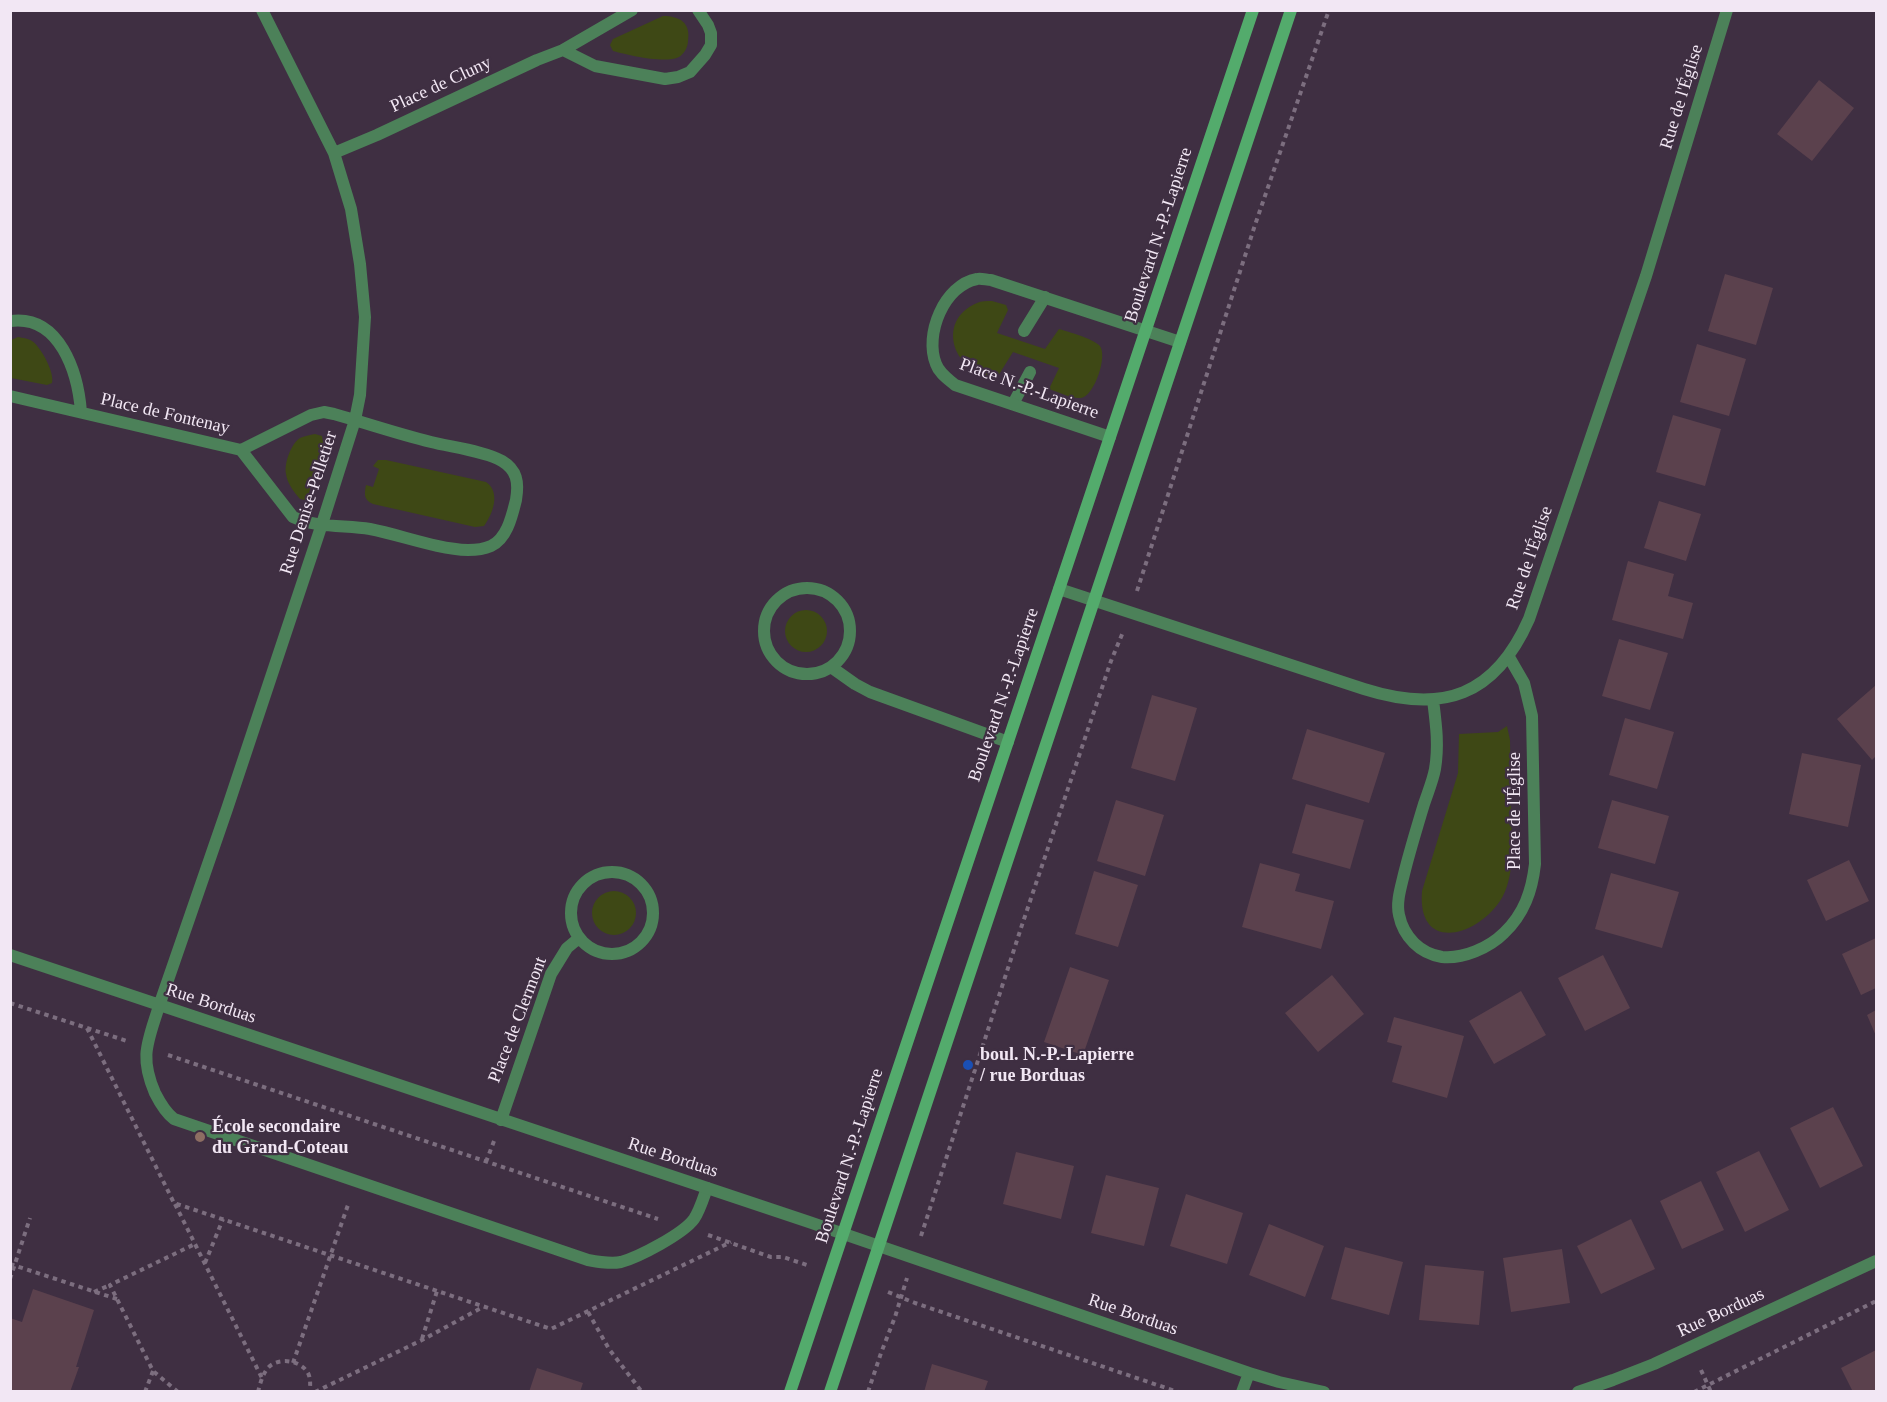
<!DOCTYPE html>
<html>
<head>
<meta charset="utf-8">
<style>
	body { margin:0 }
	#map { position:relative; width:1887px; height:1402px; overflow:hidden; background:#3f2f42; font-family:Georgia,serif }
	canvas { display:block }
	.frame { position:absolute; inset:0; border:12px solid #f2e7f4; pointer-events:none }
</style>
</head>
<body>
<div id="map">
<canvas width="1887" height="1402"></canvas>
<div class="frame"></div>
</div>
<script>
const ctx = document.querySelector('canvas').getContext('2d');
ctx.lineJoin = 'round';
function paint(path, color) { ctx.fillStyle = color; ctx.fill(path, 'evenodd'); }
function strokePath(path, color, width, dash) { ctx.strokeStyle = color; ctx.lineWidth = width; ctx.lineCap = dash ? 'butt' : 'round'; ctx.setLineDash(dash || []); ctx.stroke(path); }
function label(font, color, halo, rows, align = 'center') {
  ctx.font = font + ' Georgia,serif'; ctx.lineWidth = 4.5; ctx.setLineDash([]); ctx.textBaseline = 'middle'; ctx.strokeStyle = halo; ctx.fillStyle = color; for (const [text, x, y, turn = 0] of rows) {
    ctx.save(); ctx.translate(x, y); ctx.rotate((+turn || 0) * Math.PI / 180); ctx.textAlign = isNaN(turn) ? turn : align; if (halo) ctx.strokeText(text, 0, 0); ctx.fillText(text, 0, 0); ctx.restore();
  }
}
const green = new Path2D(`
	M663 16C680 16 691 23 688 41 688 47 684 54 679 57 665 64 628 55 613 51L610 45 613 39Z
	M992 301 1006 305 1008 310 997 333 1045 349 1059 329C1069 332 1091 338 1099 345 1109 354 1094 397 1081 398 1072 399 1058 392 1049 389L1059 368 1013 352 998 376C954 377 934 321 977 303 981 301 987 301 992 301Z
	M18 337C23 338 27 338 32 341 41 347 55 373 52 383L47 385 11 378V340Z
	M315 434 322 436 323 443 308 496 305 500 300 499C294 492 287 483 286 474 284 463 291 444 300 438 304 436 310 435 315 434Z
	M378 460H386L486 482C501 492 493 514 484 526L475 527 373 504C364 500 364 495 366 485L373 487 379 469 373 466Z
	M785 631a21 21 0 1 1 42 0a21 21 0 1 1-42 0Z
	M1507 726 1510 740 1512 861C1510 875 1508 889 1500 901 1475 938 1417 952 1422 891L1458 773 1459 734 1498 732Z
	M592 913a22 22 0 1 1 44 0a22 22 0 1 1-44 0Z`);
const building = new Path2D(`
	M1819 80 1854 108 1812 161 1777 134Z
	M1725 274 1773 288 1756 345 1708 331Z
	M1697 344 1746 359 1729 416 1680 402Z
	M1673 415 1721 429 1705 486 1656 472Z
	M1659 501 1701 514 1686 561 1644 548Z
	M1628 561 1674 574 1668 596 1693 603 1683 639 1612 620Z
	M1619 639 1668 653 1650 710 1602 696Z
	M1876 685V756L1872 760 1837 719Z
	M1152 695 1197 708 1175 781 1131 768Z
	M1625 718 1674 732 1657 789 1609 775Z
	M1307 729 1385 753 1369 803 1292 779Z
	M1802 753 1861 765 1848 827 1789 814Z
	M1116 800 1164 815 1145 876 1097 861Z
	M1612 800 1669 816 1655 864 1598 848Z
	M1306 804 1364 820 1350 869 1292 853Z
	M1849 860 1869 901 1826 921 1807 880Z
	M1260 863 1300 874 1295 891 1334 901 1321 949 1242 927Z
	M1094 871 1138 885 1118 947 1075 934Z
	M1611 873 1679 892 1662 948 1595 929Z
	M1876 938V988L1861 995 1842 954Z
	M1603 955 1630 1008 1585 1031 1558 978Z
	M1070 967 1109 980 1083 1055 1044 1042Z
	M1332 975 1364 1014 1318 1052 1285 1013Z
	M1521 991 1546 1035 1494 1064 1469 1021Z
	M1876 1010V1036L1867 1015Z
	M1394 1017 1464 1036 1447 1098 1392 1082 1402 1046 1387 1042Z
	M1833 1107 1863 1166 1820 1188 1790 1128Z
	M1759 1151 1789 1210 1745 1232 1716 1172Z
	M1016 1152 1074 1166 1061 1219 1003 1204Z
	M1106 1175 1159 1188 1144 1246 1091 1233Z
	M1701 1181 1724 1230 1682 1249 1660 1201Z
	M1186 1194 1243 1213 1227 1264 1170 1246Z
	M1631 1219 1655 1269 1601 1294 1577 1246Z
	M1269 1224 1324 1246 1305 1297 1249 1275Z
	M1345 1247 1403 1262 1389 1315 1331 1299Z
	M1562 1249 1570 1303 1511 1312 1503 1258Z
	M1425 1265 1484 1271 1479 1325 1419 1320Z
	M33 1289 94 1310 76 1367H79L70 1392H10V1318L22 1322Z
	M1876 1350V1392H1853L1841 1368Z
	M932 1364 988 1381 984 1392H924Z
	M537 1368 583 1383 580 1392H529Z`);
const path = new Path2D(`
	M1137 591 1255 225 1329 10
	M10 1003 127 1041
	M87 1028 174 1203 551 1329 731 1242
	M168 1055 658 1219
	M486 1162 494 1141
	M175 1204 262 1378
	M708 1235 771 1257H783L810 1266
	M921 1236 1022 925 1111 661 1123 632
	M205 1263 223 1219
	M10 1264 117 1299
	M10 1279 30 1218
	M94 1292 110 1285
	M888 1292 915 1303 1178 1392
	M588 1312 609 1349 642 1392
	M422 1339 437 1291
	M293 1363 349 1202
	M1701 1370 1711 1392
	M145 1392 153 1371
	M178 1392 153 1371 110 1285 195 1244
	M258 1392C260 1384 262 1376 267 1369 276 1357 300 1359 308 1373 311 1379 310 1385 310 1392
	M315 1392 422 1340 483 1307
	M868 1392 881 1353 895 1317 907 1278
	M1694 1392 1876 1301`);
const lane = new Path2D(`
	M1024 331 1045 297
	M1013 404 1030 372
	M159 1006C148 1042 139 1056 155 1093 160 1103 165 1112 174 1119L588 1260C599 1262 610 1264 621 1262 639 1257 683 1234 694 1219 700 1210 703 1199 707 1188`);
const street = new Path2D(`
	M563 50 595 66 665 79 678 77 690 72 705 55 711 45V33L708 25 698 10
	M334 153 377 135 537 60 563 50 632 10
	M10 321C60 314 78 373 81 412
	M10 396 241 450 311 415 324 412 334 414C366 423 398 434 431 442 450 447 485 451 502 461 517 470 519 482 516 500 512 516 507 539 491 546 484 549 475 550 468 550 437 549 401 535 370 529 345 525 317 528 293 517L241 450
	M1110 437 955 385C948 379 939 373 936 364 924 335 944 285 977 279 981 278 987 280 991 280L1180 342
	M764 631a43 43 0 1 1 86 0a43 43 0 1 1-86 0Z
	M1059 589 1364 689C1443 714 1495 696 1529 619L1646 276 1727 10
	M831 667 855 684 870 692 1008 742
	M1433 700C1436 724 1439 745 1435 769 1433 780 1428 792 1424 804 1417 827 1410 850 1404 874 1401 887 1396 902 1399 915 1401 925 1406 935 1414 943 1422 951 1430 955 1442 957 1463 959 1489 948 1504 933 1524 914 1532 891 1535 864L1532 716 1524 683 1509 657
	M571 913a41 41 0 1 1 82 0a41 41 0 1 1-82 0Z
	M10 955 809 1222 1249 1373 1279 1382 1324 1392
	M159 1006 227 809 322 524 355 420 360 395 365 317 360 264 351 209 334 153 262 10
	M501 1120 551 974 567 948 579 938
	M1242 1392 1249 1373
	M1578 1392 1613 1380 1654 1364 1876 1261`);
const secondary = new Path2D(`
	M790 1392 1253 10
	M830 1392 1291 10`);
const markers = [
	[968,1065,6,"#1a4fb4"],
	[200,1137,6,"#8d6e63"]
];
const streetNames = [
	["Place de Cluny",441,85,-25],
	["Rue de l'Église",1682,97,-73],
	["Boulevard N.-P.-Lapierre",1159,235,-72],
	["Place N.-P.-Lapierre",1029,389,20],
	["Place de Fontenay",165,414,13],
	["Rue Denise-Pelletier",309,503,-72],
	["Rue de l'Église",1530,558,-71],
	["Boulevard N.-P.-Lapierre",1004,695,-71],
	["Place de l'Église",1515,811,-90],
	["Rue Borduas",211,1004,18],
	["Place de Clermont",518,1020,-69],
	["Boulevard N.-P.-Lapierre",850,1156,-72],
	["Rue Borduas",673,1158,18],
	["Rue Borduas",1721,1313,-25],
	["Rue Borduas",1133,1315,19]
];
const poiNames = [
	["boul. N.-P.-Lapierre",980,1055],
	["/ rue Borduas",980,1076],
	["École secondaire",212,1127],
	["du Grand-Coteau",212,1148]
];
paint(green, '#3e4815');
paint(building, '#5b414d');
strokePath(path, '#7c6e7f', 4, [4.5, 4.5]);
strokePath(lane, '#4c8159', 12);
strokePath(street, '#4c8159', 12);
strokePath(secondary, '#53ab6c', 12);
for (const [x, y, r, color] of markers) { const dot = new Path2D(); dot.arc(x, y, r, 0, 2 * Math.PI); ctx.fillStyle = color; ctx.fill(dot); strokePath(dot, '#3f2f42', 2); }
label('18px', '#f2e7f4', '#3f2f42', streetNames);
label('bold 18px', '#f2e7f4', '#3f2f42', poiNames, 'left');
</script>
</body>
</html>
